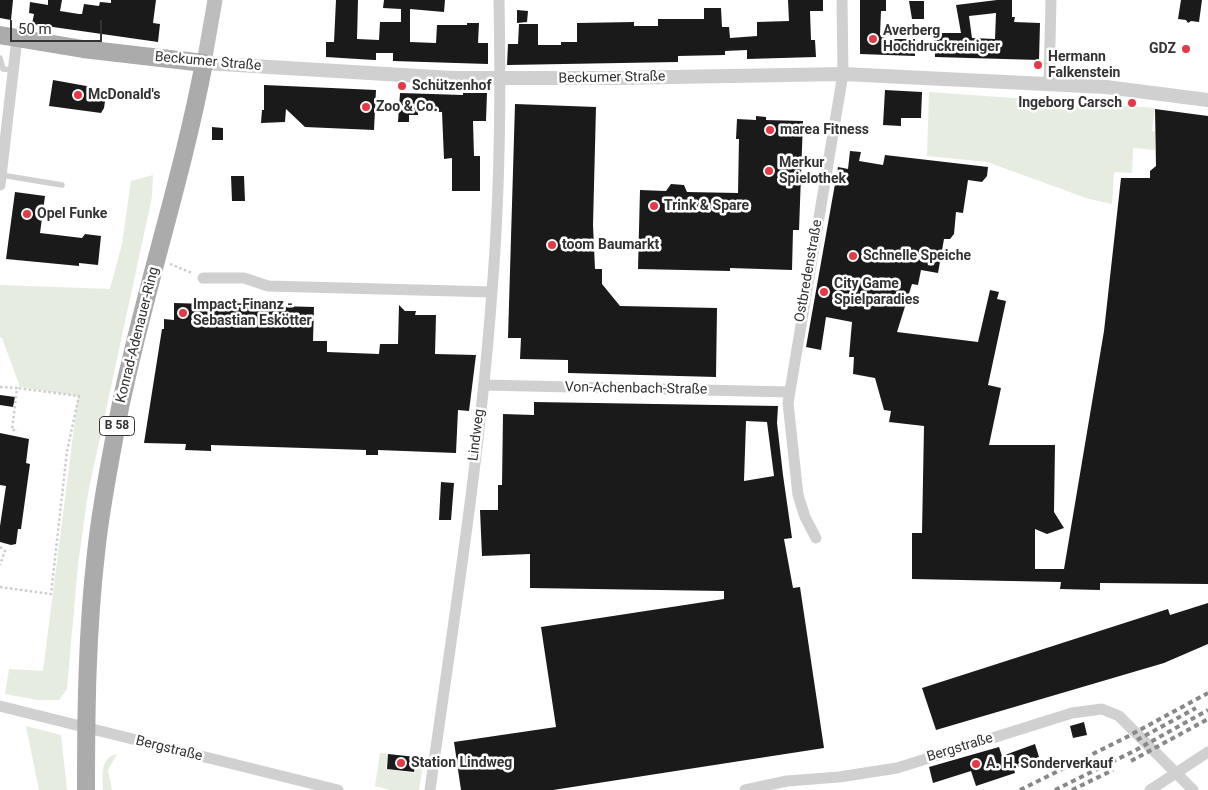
<!DOCTYPE html>
<html>
<head>
<meta charset="utf-8">
<style>
	body { margin:0 }
	#map { position:relative; width:1208px; height:790px; overflow:hidden; background:#fff; font-family:Roboto,sans-serif }
	canvas { display:block }
	.scale { position:absolute; left:10px; top:20px; width:92px; height:22px; box-sizing:border-box; border:2px solid #333; border-top:0; padding-left:6px; font-size:15px; line-height:18px; white-space:nowrap; color:#333; -webkit-text-stroke:4px #fff; paint-order:stroke }
</style>
</head>
<body>
<div id="map">
<canvas width="1208" height="790"></canvas>
<div class="scale">50 m</div>
</div>
<script>
const ctx = document.querySelector('canvas').getContext('2d');
ctx.lineJoin = 'round';
function paint(path, color) { ctx.fillStyle = color; ctx.fill(path, 'evenodd'); }
function strokePath(path, color, width, dash) { ctx.strokeStyle = color; ctx.lineWidth = width; ctx.lineCap = dash ? 'butt' : 'round'; ctx.setLineDash(dash || []); ctx.stroke(path); }
function label(font, color, halo, rows, align = 'center') {
  ctx.font = font + ' Roboto,sans-serif'; ctx.lineWidth = 5; ctx.setLineDash([]); ctx.textBaseline = 'middle'; ctx.strokeStyle = halo; ctx.fillStyle = color; for (const [text, x, y, turn = 0] of rows) {
    ctx.save(); ctx.translate(x, y); ctx.rotate((+turn || 0) * Math.PI / 180); ctx.textAlign = isNaN(turn) ? turn : align; if (halo) ctx.strokeText(text, 0, 0); ctx.fillText(text, 0, 0); ctx.restore();
  }
}
const green = new Path2D(`
	M929 92 1155 108 1152 131H1155V150L1133 148 1132 173 1114 172 1112 204 1089 199 987 162 927 156Z
	M153 175 152 197 88 493 78 564 67 689 59 700H38L5 694 9 669 43 671 78 396 20 387 2 338 0 337V285L110 289 122 244 131 181Z
	M26 726 61 735 67 790H39Z
	M380 753 388 754 386 769 414 773 416 757 424 758 419 790H390L375 786Z
	M117 754 108 770 112 790H103C103 776 99 758 117 754Z`);
const building = new Path2D(`
	M0 0H13L11 20 0 18Z
	M48 0H62L60 11 79 14H82L84 4 99 6 100 2 111 3V0H156L153 23 160 24 158 42 32 24 34 14 29 13 30 2 48 5Z
	M336 0H358L357 39 379 40 380 22H401V9L383 8 384 0H445L444 12 410 9V42L436 43 437 25H467V23H479L478 43H488V64L393 61V53H376V60H374L326 57V42H334Z
	M788 0H823V11H810L811 40H815L816 57 747 59V50L725 51V55L678 56V62L507 65 508 44H518L519 24H538V45H561V42H577V23L634 22V26H658V19H704V8H721L722 27H729L730 38 757 36V22L789 21Z
	M860 0H886V11H881L880 35H885V39H915V56L860 54Z
	M997 0H1012V17H1015L1014 22 1040 23 1039 60 935 57 934 33H961L956 5ZM996 13 995 39 972 38 969 16Z
	M1181 0H1202L1199 22 1191 21 1188 23 1186 20 1178 19Z
	M909 1H924V19H912Z
	M517 10 528 11 527 22 517 23Z
	M53 80 103 89 106 94 104 108 101 113 49 106Z
	M264 85 376 90 374 130 305 127 286 109 285 122 261 123 262 110H264Z
	M885 90 922 92 921 118H901V126L883 125Z
	M400 93 463 95V93H487L486 121H473L474 156H480V191H452V158L444 159 442 112 418 111V115H409V122H398Z
	M515 104 596 107 593 225 595 269H602V284L620 306 717 308 716 377 568 373V360L520 359 521 338H508Z
	M1155 109 1208 116V584L1100 583V590L1060 589 1061 582 912 579V533H922L924 426 889 422 891 411 884 410 875 378 853 374 854 357H849L852 322 826 317 821 350 806 347 838 167 848 169 850 151 861 152 859 161 883 165 885 155 988 167 987 176 982 182 968 180 963 213 956 212 954 234 950 239H944L938 273 921 270 918 285 912 284 897 332 978 342 990 290 999 292 997 299 1006 301 988 385 1001 388 989 445H1055L1054 512 1064 528 1047 534 1035 529V569H1064L1104 331 1121 178H1150V171L1156 166Z
	M756 116 766 117V120L803 121 799 230H793L792 270 730 268V271L638 269 640 190 666 191 671 184 684 185 687 192 738 193 739 139H736L737 119 756 120Z
	M212 127 223 128V140H212Z
	M231 176H244L245 201H232Z
	M15 192 45 196 40 233 82 238 85 234 101 236 98 265 79 263V266L6 259Z
	M174 303 314 307 313 341H327V352L379 354 380 344H398L399 305 405 311H416L415 315H436L435 354 476 355 469 411 458 410 456 453 378 450V455H366V450L211 445V451L185 450 186 444 144 443 162 329H164V319L174 320Z
	M0 395 15 397 13 407 0 405Z
	M534 402 778 406 777 423 783 475 792 538 784 539 793 588 800 587 824 748 553 790H461L454 742 556 727 541 627 724 599V591L530 588V554L482 556 480 510H498V485H502L503 414 534 415ZM746 421 767 422 774 476 744 481Z
	M0 433 29 439 26 463 30 464 21 529H18L16 544 11 545 0 542V526L6 486 0 485Z
	M441 482 454 483 451 520H439Z
	M1208 603V644L1164 663 936 730 922 688 1168 609 1170 615Z
	M1084 722 1087 735 1073 738 1070 726Z
	M1035 744 1039 757 1014 769 1015 773 976 786 971 771 933 783 929 767 999 747 1002 756Z
	M388 754 416 757 414 772 387 769Z`);
const path = new Path2D(`
	M170 264 192 273
	M0 387 17 388 12 430H18
	M0 547 5 551 0 565
	M0 587 51 594 67 451 79 396 17 388`);
const service = new Path2D(`
	M0 58 3 69 14 70
	M1 175 62 185`);
const minor = new Path2D(`
	M1049 84 1051 0
	M0 185 17 38
	M203 278H244L268 286 492 292
	M484 385 789 392
	M816 538 805 517 798 495 788 403 843 74 842 0
	M0 706 338 790
	M430 790C453 624 480 458 492 291 500 194 501 97 499 0
	M745 790 787 781 839 777 897 768 1072 713 1102 709 1119 716 1193 790
	M1150 790 1208 752`);
const tertiary = new Path2D(`
	M204 63 452 78H617L843 74 1106 87 1208 100`);
const secondary = new Path2D(`
	M204 63 215 0`);
const primary = new Path2D(`
	M0 35 83 49 204 63C182 179 144 292 120 408 111 456 101 504 96 553 87 632 86 711 86 790`);
const rail = new Path2D(`
	M1137 740 1196 708
	M1131 761 1208 719
	M1020 790 1123 739 1208 693
	M1055 790 1136 750 1208 710
	M1072 790 1113 770`);
const markers = [
	[873,39,5,"#e63946"],
	[1186,49,5,"#e63946"],
	[1038,65,5,"#e63946"],
	[402,86,5,"#e63946"],
	[78,95,5,"#e63946"],
	[1132,103,5,"#e63946"],
	[366,107,5,"#e63946"],
	[770,130,5,"#e63946"],
	[769,171,5,"#e63946"],
	[654,206,5,"#e63946"],
	[27,214,5,"#e63946"],
	[552,245,5,"#e63946"],
	[853,256,5,"#e63946"],
	[824,292,5,"#e63946"],
	[183,313,5,"#e63946"],
	[401,763,5,"#e63946"],
	[976,764,5,"#e63946"]
];
const shields = [
	[117,426,35]
];
const shieldNames = [
	["B 58",117,426]
];
const poiNames = [
	["Averberg",883,31],
	["Hochdruckreiniger",883,47],
	["GDZ",1176,49,"right"],
	["Hermann",1048,57],
	["Falkenstein",1048,73],
	["Schützenhof",412,86],
	["McDonald's",88,95],
	["Ingeborg Carsch",1122,103,"right"],
	["Zoo & Co.",376,107],
	["marea Fitness",780,130],
	["Merkur",779,163],
	["Spielothek",779,179],
	["Trink & Spare",664,206],
	["Opel Funke",37,214],
	["toom Baumarkt",562,245],
	["Schnelle Speiche",863,256],
	["City Game",834,284],
	["Spielparadies",834,300],
	["Impact-Finanz -",193,305],
	["Sebastian Eskötter",193,321],
	["Station Lindweg",411,763],
	["A. H. Sonderverkauf",986,764]
];
const streetNames = [
	["Beckumer Straße",208,62,5],
	["Beckumer Straße",612,78,-1],
	["Ostbredenstraße",809,271,-80],
	["Konrad-Adenauer-Ring",138,335,-76],
	["Von-Achenbach-Straße",636,389,1],
	["Lindweg",477,435,-83],
	["Bergstraße",960,748,-17],
	["Bergstraße",169,749,14]
];
paint(green, '#e6ecdf');
paint(building, '#1a1a1a');
strokePath(path, '#cdcdcd', 2.5, [2.5, 2.5]);
strokePath(service, '#d0d0d0', 5.5);
strokePath(minor, '#d0d0d0', 11);
strokePath(tertiary, '#d0d0d0', 14);
strokePath(secondary, '#bdbdbd', 15);
strokePath(primary, '#ababab', 18);
strokePath(rail, '#888', 4, [5, 4]);
for (const [x, y, r, color] of markers) { const dot = new Path2D(); dot.arc(x, y, r, 0, 2 * Math.PI); ctx.fillStyle = color; ctx.fill(dot); strokePath(dot, '#fff', 2); }
for (const [x, y, w] of shields) { const box = new Path2D(); box.roundRect(x - w / 2, y - 9.5, w, 19, 4); ctx.fillStyle = '#fff'; ctx.fill(box); strokePath(box, '#333', 1); }
label('bold 12px', '#333', null, shieldNames);
label('bold 14px', '#333', '#fff', poiNames, 'left');
label('14px', '#333', '#fff', streetNames);
</script>
</body>
</html>
